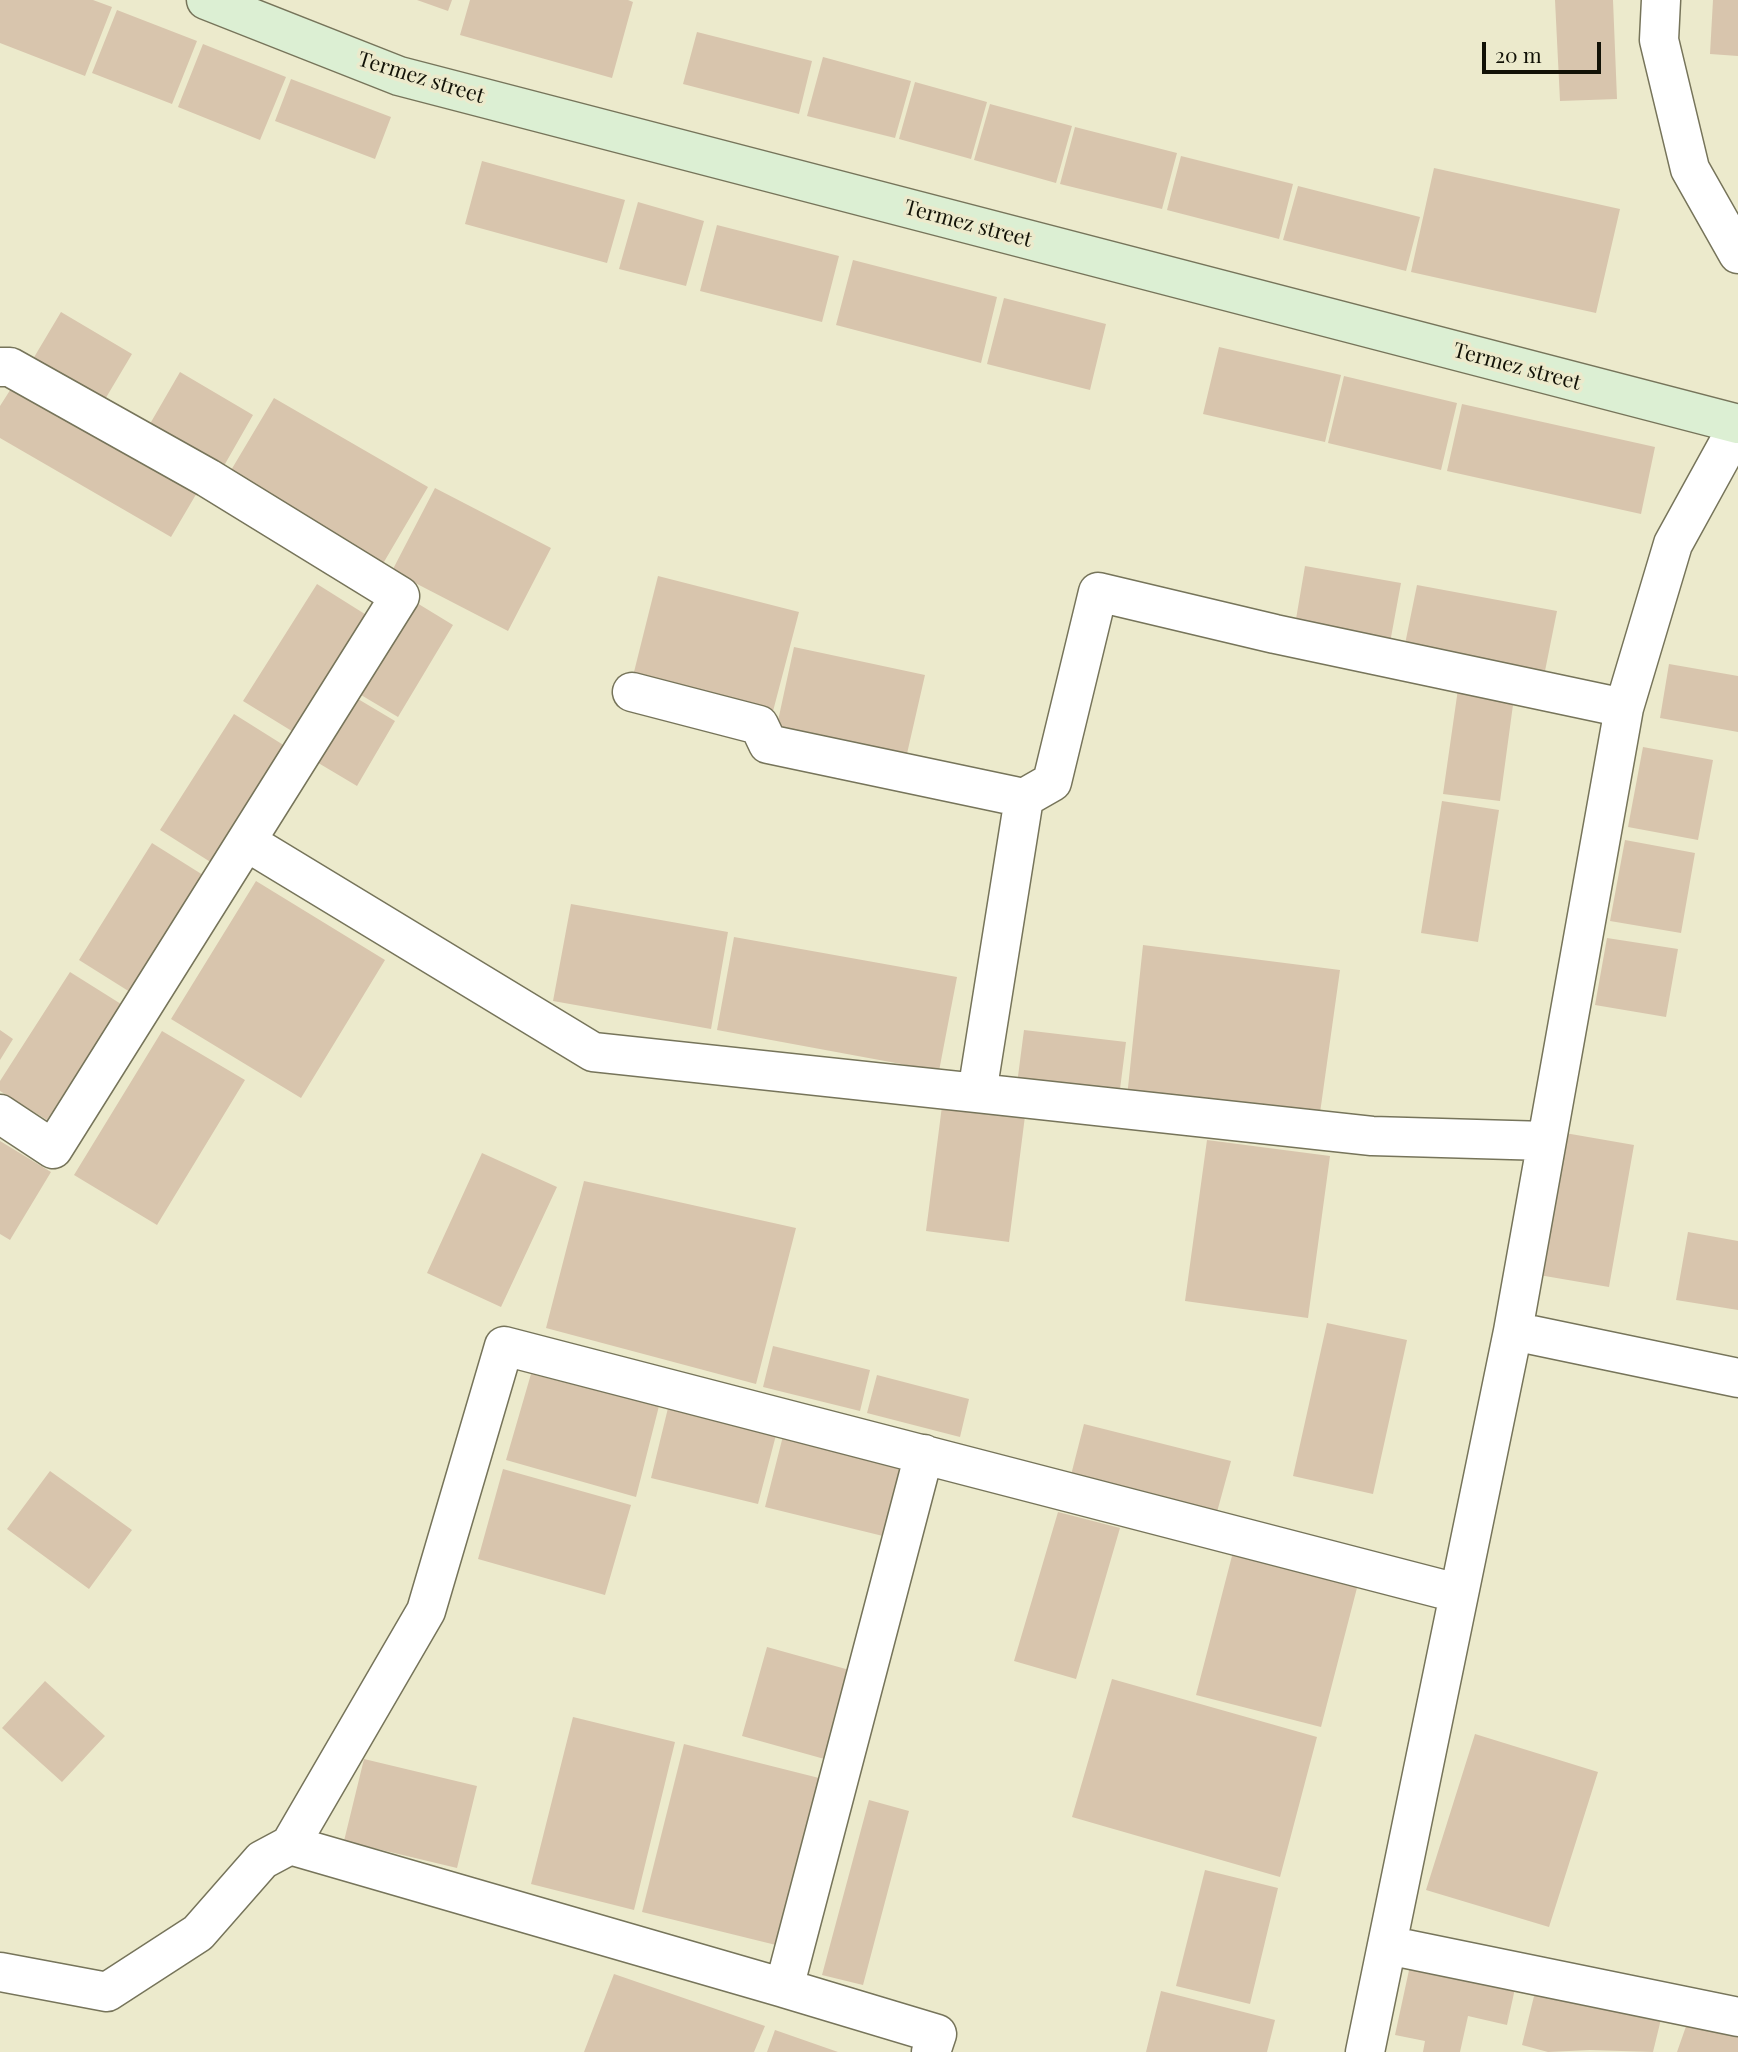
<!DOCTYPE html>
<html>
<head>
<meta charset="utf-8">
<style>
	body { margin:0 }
	#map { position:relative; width:1738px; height:2052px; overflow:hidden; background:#eceacc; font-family:"Playfair Display",serif }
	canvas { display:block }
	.scale { position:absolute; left:1482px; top:42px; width:119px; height:32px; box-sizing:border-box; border:4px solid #121207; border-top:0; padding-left:9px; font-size:21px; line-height:24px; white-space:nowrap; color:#121207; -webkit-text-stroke:5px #eceacc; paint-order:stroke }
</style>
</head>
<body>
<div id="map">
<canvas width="1738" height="2052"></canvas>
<div class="scale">20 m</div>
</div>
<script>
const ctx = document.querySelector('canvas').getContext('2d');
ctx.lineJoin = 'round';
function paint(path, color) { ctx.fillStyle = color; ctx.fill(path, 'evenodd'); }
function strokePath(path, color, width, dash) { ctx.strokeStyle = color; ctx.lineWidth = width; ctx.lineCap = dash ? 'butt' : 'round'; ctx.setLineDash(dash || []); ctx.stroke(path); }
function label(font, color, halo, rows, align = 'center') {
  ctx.font = font + ' "Playfair Display",serif'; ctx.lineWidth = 7; ctx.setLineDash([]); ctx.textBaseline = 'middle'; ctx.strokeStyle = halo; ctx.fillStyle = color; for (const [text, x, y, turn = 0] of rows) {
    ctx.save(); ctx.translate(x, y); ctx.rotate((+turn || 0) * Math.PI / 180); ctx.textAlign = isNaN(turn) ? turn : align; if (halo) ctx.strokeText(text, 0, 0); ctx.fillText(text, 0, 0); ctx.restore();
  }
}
const building = new Path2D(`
	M0 0H93L112 7 85 76 0 43Z
	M417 0H452L448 11Z
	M470 0H628L633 2 612 78 460 35Z
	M1555 0H1613L1617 99 1560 101Z
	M1713 0H1738V56L1710 54Z
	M117 10 197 41 172 104 92 73Z
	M697 32 812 61 799 114 683 84Z
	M203 44 286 77 260 140 178 107Z
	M823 57 911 81 895 138 807 116Z
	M291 79 391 117 375 159 275 121Z
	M915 82 987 102 971 159 899 139Z
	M990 104 1072 126 1056 183 974 160Z
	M1075 127 1177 153 1162 209 1060 184Z
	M1181 156 1293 184 1279 239 1167 210Z
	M482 161 625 200 607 263 465 224Z
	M1434 168 1620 209 1596 313 1411 272Z
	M1298 186 1420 217 1406 271 1283 240Z
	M638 202 704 221 686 286 619 269Z
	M717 225 839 256 822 322 700 291Z
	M853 260 997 297 981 363 836 325Z
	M1004 298 1106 324 1090 390 987 364Z
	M61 312 132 354 104 401 33 359Z
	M1219 347 1341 375 1325 442 1203 414Z
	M180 372 253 415 221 471 147 429Z
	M1344 376 1457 403 1441 470 1328 443Z
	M14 384 198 491 171 537 0 438V406Z
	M274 398 428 487 381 567 227 477Z
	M1462 404 1655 447 1641 514 1447 471Z
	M435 488 551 548 508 631 392 571Z
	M1305 566 1401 583 1389 648 1294 631Z
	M658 576 799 612 772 715 632 680Z
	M317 584 368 616 295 733 243 701Z
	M1417 585 1557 611 1544 676 1404 649Z
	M412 600 453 625 398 717 356 692Z
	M794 647 925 675 906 758 776 730Z
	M1669 664 1738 676V732L1660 718Z
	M1459 682 1515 690 1500 801 1443 794Z
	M353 696 395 721 357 786 315 761Z
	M234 714 285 746 212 863 160 830Z
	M1643 747 1713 760 1698 840 1628 827Z
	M1442 801 1499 810 1478 942 1421 933Z
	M1625 840 1695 853 1681 933 1610 921Z
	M152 843 203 875 130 992 79 960Z
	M256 881 385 960 301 1098 171 1019Z
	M571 904 728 932 711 1029 553 1001Z
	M734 937 957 977 939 1071 717 1030Z
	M1607 938 1678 949 1666 1017 1595 1005Z
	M1143 945 1340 970 1319 1120 1127 1097Z
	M70 972 121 1004 47 1120 0 1091V1081Z
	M0 1030 13 1039 0 1060Z
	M1024 1030 1126 1042 1119 1097 1017 1084Z
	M162 1031 245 1080 157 1225 74 1175Z
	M942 1106 1025 1116 1009 1242 926 1231Z
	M1565 1133 1634 1145 1609 1287 1539 1275Z
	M1207 1140 1330 1156 1308 1318 1185 1301Z
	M0 1141 51 1172 10 1240 0 1234Z
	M482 1153 557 1187 501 1307 427 1273Z
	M584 1181 796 1228 756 1384 546 1328Z
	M1688 1232 1738 1241V1310L1676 1300Z
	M1327 1323 1407 1340 1373 1494 1293 1476Z
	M773 1346 870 1370 860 1411 763 1387Z
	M531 1374 659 1406 636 1497 506 1460Z
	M877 1375 969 1399 960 1437 867 1413Z
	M668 1408 776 1435 758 1504 651 1478Z
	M1084 1424 1231 1461 1217 1512 1071 1475Z
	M783 1436 905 1466 887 1537 765 1507Z
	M503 1469 631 1505 605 1595 478 1559Z
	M50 1471 132 1530 89 1589 7 1529Z
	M1058 1512 1120 1528 1076 1679 1014 1661Z
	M1233 1552 1358 1584 1321 1727 1196 1695Z
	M767 1647 853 1671 828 1760 742 1736Z
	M1112 1679 1317 1737 1280 1877 1072 1817Z
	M45 1681 105 1736 62 1782 2 1728Z
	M573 1717 675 1742 634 1910 531 1884Z
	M1475 1734 1598 1772 1549 1927 1426 1890Z
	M684 1744 823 1779 780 1946 642 1912Z
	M364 1759 477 1786 457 1868 344 1841Z
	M869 1800 909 1811 863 1985 822 1975Z
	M1205 1870 1278 1888 1250 2004 1176 1986Z
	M1411 1961 1516 1984 1507 2025 1468 2016 1460 2052H1423L1425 2041 1395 2035Z
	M614 1974 765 2026 754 2052H584Z
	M1536 1988 1661 2019 1653 2052 1590 2050 1548 2052 1522 2045Z
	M1161 1991 1275 2020 1267 2052H1146Z
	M1690 2015 1738 2031V2052H1677Z
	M775 2030 838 2052H767Z`);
const minor = new Path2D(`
	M1661 0 1659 40 1690 169 1738 254
	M0 367H10L208 478 400 596 53 1149 0 1114
	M632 692 759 725 768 744 1024 798 977 1093 1372 1136 1546 1141
	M1024 798 1052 782 1098 592 1275 634 1624 708
	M247 842 593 1052 977 1093
	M1513 1331 1738 1378
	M924 1454 784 1988 937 2034 931 2052
	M290 1845 784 1988
	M1387 1945 1738 2017
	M0 1972 107 1992 198 1933 262 1860 290 1845 426 1611 504 1346 1457 1593
	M1365 2052 1513 1331 1624 708 1673 544 1738 426`);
const secondary = new Path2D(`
	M206 0 399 76 1738 424`);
const streetNames = [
	["Termez street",421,78,17],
	["Termez street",968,224,15],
	["Termez street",1517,367,15]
];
paint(building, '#d8c5ad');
strokePath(minor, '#76745a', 41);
strokePath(secondary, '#76745a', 41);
strokePath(minor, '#fff', 38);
strokePath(secondary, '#dcefd3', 38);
label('21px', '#121207', '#eceacc', streetNames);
</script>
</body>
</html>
